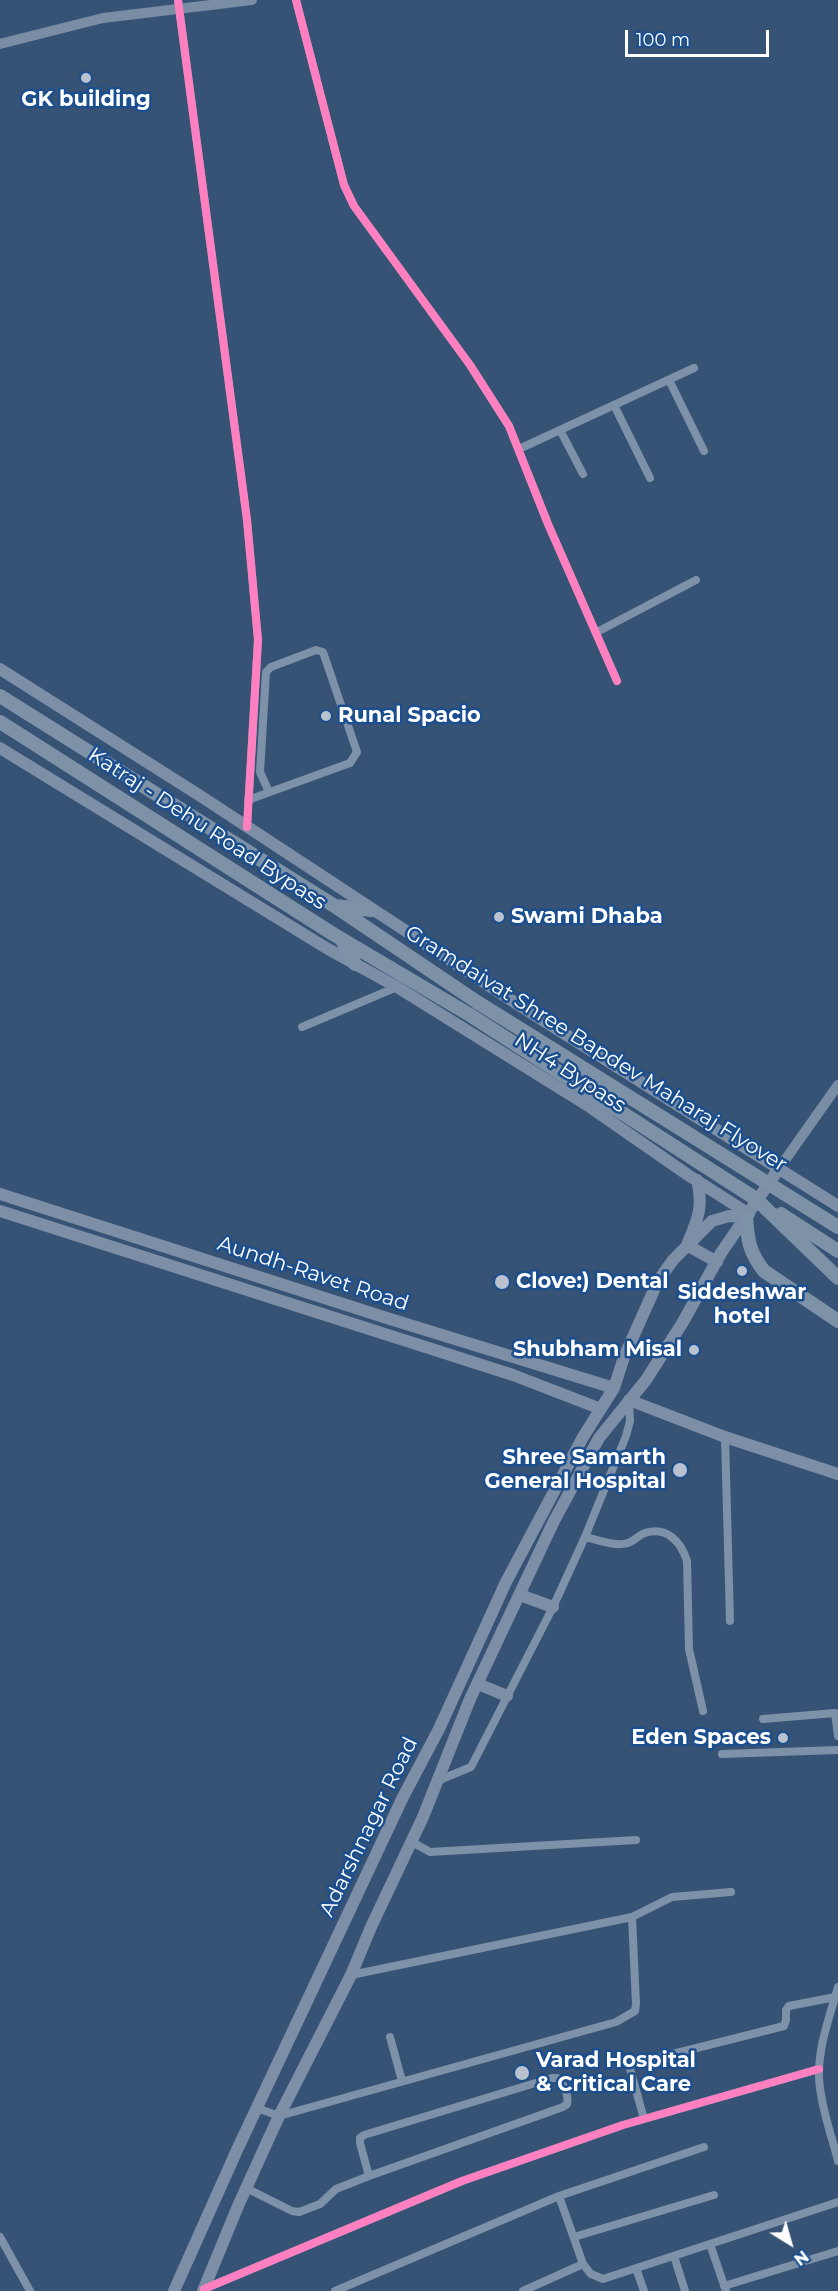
<!DOCTYPE html>
<html>
<head>
<meta charset="utf-8">
<style>
	body { margin:0 }
	#map { position:relative; width:838px; height:2291px; overflow:hidden; background:#365274; font-family:Montserrat,sans-serif }
	canvas { display:block }
	.north { position:absolute; left:760px; top:2213px; width:60px; height:60px; -webkit-text-stroke:4px #1b4f8f; paint-order:stroke; rotate:143deg; font-size:16px; font-weight:700; line-height:24px; text-align:center; color:#fff }
	.north::after { content:''; display:block; margin:auto; width:21px; height:27px; background:#fff; clip-path:polygon(50% 0,100% 100%,50% 72%,0 100%) }
	.scale { position:absolute; left:625px; top:30px; width:144px; height:27px; box-sizing:border-box; border:3px solid #fff; border-top:0; padding-left:8px; font-size:18px; line-height:21px; white-space:nowrap; color:#fff; -webkit-text-stroke:4px #1b4f8f; paint-order:stroke }
</style>
</head>
<body>
<div id="map">
<canvas width="838" height="2291"></canvas>
<div class="north">N</div>
<div class="scale">100 m</div>
</div>
<script>
const ctx = document.querySelector('canvas').getContext('2d');
ctx.lineJoin = 'round';
function strokePath(path, color, width, dash) { ctx.strokeStyle = color; ctx.lineWidth = width; ctx.lineCap = dash ? 'butt' : 'round'; ctx.setLineDash(dash || []); ctx.stroke(path); }
function label(font, color, halo, rows, align = 'center') {
  ctx.font = font + ' Montserrat,sans-serif'; ctx.lineWidth = 5; ctx.setLineDash([]); ctx.textBaseline = 'middle'; ctx.strokeStyle = halo; ctx.fillStyle = color; for (const [text, x, y, turn = 0] of rows) {
    ctx.save(); ctx.translate(x, y); ctx.rotate((+turn || 0) * Math.PI / 180); ctx.textAlign = isNaN(turn) ? turn : align; if (halo) ctx.strokeText(text, 0, 0); ctx.fillText(text, 0, 0); ctx.restore();
  }
}
const street = new Path2D(`
	M178 0 247 520 258 640 247 827
	M296 0 344 185 354 206 470 365 509 426 548 524 617 681
	M669 380 704 451
	M614 405 650 478
	M560 430 583 474
	M519 449 694 368
	M597 632 696 580
	M248 800 350 763 357 752 323 652 316 650 271 667 266 672 260 772 269 792
	M302 1027 397 987
	M725 1437 730 1621
	M585 1537C598 1540 615 1547 628 1543 634 1541 639 1535 645 1533 667 1526 681 1542 687 1561L689 1649 703 1711
	M763 1719 835 1713 838 1736
	M722 1754 838 1750
	M437 1781 471 1767 553 1607 585 1537 626 1436 630 1421 629 1401
	M412 1842 430 1852 636 1840
	M351 1975 632 1917 672 1897 731 1892
	M838 1987C829 2019 815 2054 820 2088 823 2113 832 2137 838 2161
	M390 2037 402 2081
	M257 2108 279 2116 616 2022 635 2011 636 2004 632 1917
	M644 2119 629 2065 784 2026 786 2020V2010L789 2006 835 1997
	M246 2188 292 2211 299 2212 320 2204 336 2189 369 2176 360 2143V2138L364 2135 552 2078H557C564 2083 569 2096 567 2104L563 2107 369 2176
	M559 2196 583 2264 591 2274 603 2279 838 2202
	M0 2237 30 2291
	M574 2237 714 2195
	M710 2244 726 2291
	M674 2256 685 2291
	M636 2268 644 2291
	M724 2286 838 2251
	M204 2289 462 2181 623 2125 819 2069
	M335 2291 559 2196 704 2147
	M523 2291 583 2264`);
const secondary = new Path2D(`
	M0 44 103 18 252 0
	M778 1170 838 1085`);
const primary = new Path2D(`
	M0 669 202 797 514 1002 838 1206
	M0 748 328 949 397 987 590 1107 688 1175 749 1214
	M697 1180C704 1207 697 1221 687 1245L717 1262
	M0 1194 390 1319 614 1388
	M0 1211 513 1375 601 1409
	M629 1400 725 1437 838 1474
	M520 1595 553 1607
	M478 1684 507 1696
	M174 2291 237 2150 403 1797 439 1729 506 1582 583 1437 614 1388 624 1357 658 1281 673 1260 712 1221 729 1216 746 1217
	M203 2291 238 2206 279 2116 351 1975 371 1927 423 1817 470 1699 554 1521 599 1438 646 1380 683 1322 721 1253 778 1170`);
const highway = new Path2D(`
	M0 696 333 905 477 1002
	M0 722 333 934 470 1015 756 1199
	M335 906 371 910
	M343 942 355 964
	M746 1217C748 1241 749 1252 764 1271L838 1321`);
const highwayBridge = new Path2D(`
	M477 1002 838 1227
	M756 1199 838 1278
	M781 1214 838 1251`);
const cycleway = new Path2D(`
	M178 0 247 520 258 640 247 827
	M296 0 344 185 354 206 470 365 509 426 548 524 617 681
	M204 2289 462 2181 623 2125 819 2069`);
const markers = [
	[86,78,6,"#b9c2ce"],
	[326,716,6,"#b9c2ce"],
	[499,917,6,"#b9c2ce"],
	[742,1271,6,"#b9c2ce"],
	[502,1282,8,"#b9c2ce"],
	[694,1350,6,"#b9c2ce"],
	[680,1470,8,"#b9c2ce"],
	[783,1738,6,"#b9c2ce"],
	[522,2073,8,"#b9c2ce"]
];
const poiNames = [
	["GK building",86,100,"center"],
	["Runal Spacio",338,716],
	["Swami Dhaba",511,917],
	["Clove:) Dental",516,1282],
	["Siddeshwar",742,1293,"center"],
	["hotel",742,1317,"center"],
	["Shubham Misal",682,1350,"right"],
	["Shree Samarth",666,1458,"right"],
	["General Hospital",666,1482,"right"],
	["Eden Spaces",771,1738,"right"],
	["Varad Hospital",536,2061],
	["& Critical Care",536,2085]
];
const streetNames = [
	["Katraj - Dehu Road Bypass",207,829,33],
	["Gramdaivat Shree Bapdev Maharaj Flyover",596,1049,32],
	["NH4 Bypass",570,1073,33],
	["Aundh-Ravet Road",313,1274,18],
	["Adarshnagar Road",369,1827,-64]
];
strokePath(street, '#7d92a8', 8);
strokePath(secondary, '#798da4', 10);
strokePath(primary, '#7d8ea7', 12);
strokePath(highway, '#7e92a7', 14);
strokePath(highwayBridge, '#7e92a7', 14);
strokePath(cycleway, '#ff80c0', 8);
for (const [x, y, r, color] of markers) { const dot = new Path2D(); dot.arc(x, y, r, 0, 2 * Math.PI); ctx.fillStyle = color; ctx.fill(dot); strokePath(dot, '#1b4f8f', 2); }
label('bold 21px', '#fff', '#1b4f8f', poiNames, 'left');
label('21px', '#fff', '#1b4f8f', streetNames);
</script>
</body>
</html>
